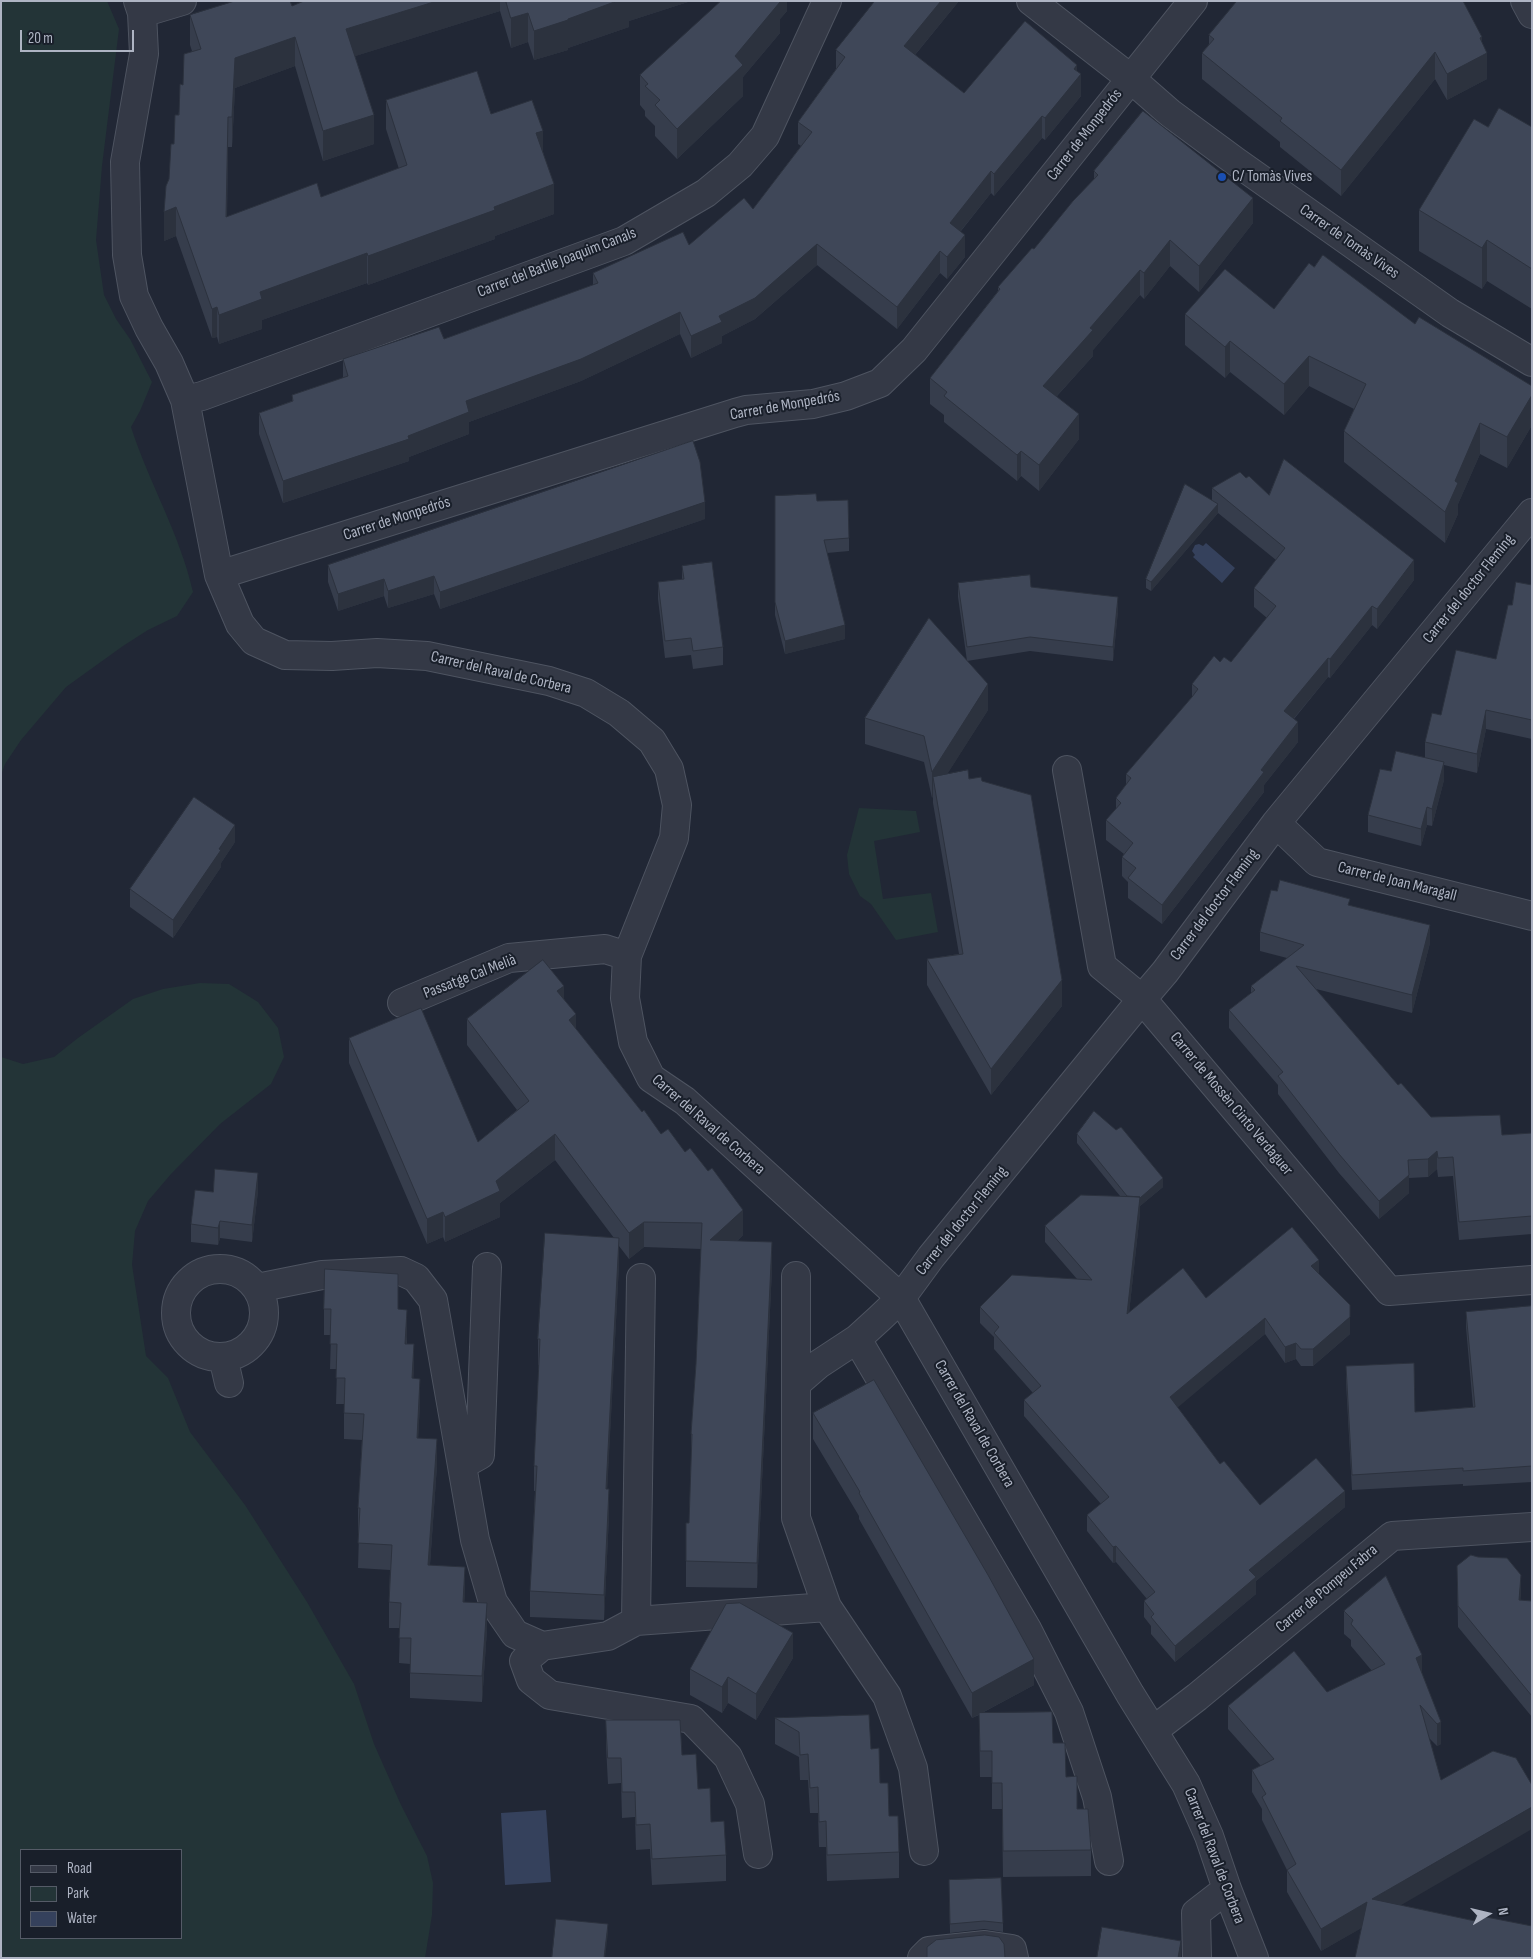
<!DOCTYPE html>
<html>
<head>
<meta charset="utf-8">
<style>
	body { margin:0 }
	#map { position:relative; width:1533px; height:1959px; overflow:hidden; background:#212735; font-family:"Sofia Sans Condensed",sans-serif }
	canvas { display:block }
	.frame { position:absolute; inset:0; border:2px solid #aeb4c3; pointer-events:none }
	.legend { position:absolute; left:20px; top:1849px; width:162px; height:90px; box-sizing:border-box; background:#191f2a; border:1px solid #555b67; margin:0; padding:6px 9px; list-style:none; font-size:15px; color:#aeb4c3 }
	.legend li { display:flex; align-items:center; gap:10px; height:25px }
	.legend b { width:25px; border:1px solid #555b67 }
	.north { position:absolute; left:1463px; top:1889px; width:50px; height:50px; -webkit-text-stroke:4px #191f2a; paint-order:stroke; rotate:81deg; font-size:14px; font-weight:700; line-height:20px; text-align:center; color:#aeb4c3 }
	.north::after { content:''; display:block; margin:auto; width:18px; height:22px; background:#aeb4c3; clip-path:polygon(50% 0,100% 100%,50% 72%,0 100%) }
	.scale { position:absolute; left:20px; top:30px; width:114px; height:22px; box-sizing:border-box; border:2px solid #aeb4c3; border-top:0; padding-left:6px; font-size:15px; line-height:18px; white-space:nowrap; color:#aeb4c3; -webkit-text-stroke:4px #191f2a; paint-order:stroke }
</style>
</head>
<body>
<div id="map">
<canvas width="1533" height="1959"></canvas>
<div class="frame"></div>
<ul class="legend">
<li><b style="height:6px;background:#343946"></b>Road</li>
<li><b style="height:14px;background:#233437"></b>Park</li>
<li><b style="height:14px;background:#35415c"></b>Water</li>
</ul>
<div class="north">N</div>
<div class="scale">20 m</div>
</div>
<script>
const ctx = document.querySelector('canvas').getContext('2d');
ctx.lineJoin = 'round';
function paint(path, color) { ctx.fillStyle = color; ctx.fill(path, 'evenodd'); }
function strokePath(path, color, width, dash) { ctx.strokeStyle = color; ctx.lineWidth = width; ctx.lineCap = dash ? 'butt' : 'round'; ctx.setLineDash(dash || []); ctx.stroke(path); }
function label(font, color, halo, rows, align = 'center') {
  ctx.font = font + ' "Sofia Sans Condensed",sans-serif'; ctx.lineWidth = 4; ctx.setLineDash([]); ctx.textBaseline = 'middle'; ctx.strokeStyle = halo; ctx.fillStyle = color; for (const [text, x, y, turn = 0] of rows) {
    ctx.save(); ctx.translate(x, y); ctx.rotate((+turn || 0) * Math.PI / 180); ctx.textAlign = isNaN(turn) ? turn : align; if (halo) ctx.strokeText(text, 0, 0); ctx.fillText(text, 0, 0); ctx.restore();
  }
}
const green = new Path2D(`
	M1 1H107L119 29 102 166 96 240 104 295 116 319 130 339 152 382 140 411 131 427C149 483 180 534 193 592L177 616 148 630 123 646 66 687 21 740 5 764 1 775Z
	M859 808 916 811 920 832 874 841 883 899 931 893 938 932 896 940 871 904 860 896 849 874 847 855Z
	M200 983 229 984 258 1002 278 1028 284 1057 271 1084 220 1124 171 1174 148 1201 135 1231 132 1265 146 1356 168 1378 190 1432 245 1505 307 1602 354 1684 374 1744 401 1805 427 1856 433 1883 432 1915 425 1958H1V1057L23 1064 54 1057 78 1038 133 999 163 989ZM21 1850H181V1938H21Z`);
const water = new Path2D(`
	M1206 543 1235 568 1222 583 1193 557 1195 555 1192 551 1195 545 1199 544 1203 546Z
	M546 1810 551 1882 505 1885 501 1813Z`);
const minor = new Path2D(`
	M138 1 142 13 144 54 125 162 127 255 134 296 149 328 169 363 185 400 219 575 240 624 254 641 285 655 332 656 377 653 427 656 549 681 586 693 619 713 652 741 669 769 677 805 674 838 627 956 625 998 633 1042 651 1078 685 1101 901 1298 1130 1694 1186 1784 1209 1836 1227 1889 1254 1958
	M1031 1 1130 78 1170 113 1235 161 1450 313 1532 362
	M1525 1 1532 14
	M142 13 182 1
	M185 400 202 396 624 241 706 193 740 165 765 136 827 1
	M219 575 735 413 746 410 813 404 846 396 880 383 914 350 1193 1
	M1067 770 1102 966 1142 999 1389 1291 1532 1280
	M1276 823 1317 862 1532 916
	M402 1003 509 958 605 949 627 956
	M176 1313a44 44 0 1 1 88 0a44 44 0 1 1-88 0Z
	M796 1276V1518L827 1607 887 1696 913 1768 924 1851
	M641 1278 636 1621 827 1607
	M257 1288 322 1275 401 1271 416 1278 433 1300 475 1540 493 1602 515 1634 542 1646 608 1636 636 1621
	M857 1339 1027 1629 1069 1712 1097 1797 1109 1861
	M223 1357 229 1383
	M797 1383 819 1364 857 1339 880 1318 901 1298 931 1257 1142 999 1165 972 1276 823 1532 513
	M462 1465 480 1455 487 1267
	M542 1646 524 1661 531 1680 550 1695 691 1719 728 1757 750 1804 758 1854
	M1154 1730 1197 1697 1392 1536 1532 1527
	M922 1958 929 1951 985 1945 1012 1949 1014 1958
	M1197 1958 1196 1913 1227 1889`);
const wall = new Path2D(`
	M304 1H691L629 21V27L568 48V50L534 60 528 42 511 48 500 11 355 56 374 144 323 161 295 66 235 88 232 147H228L227 217 321 197 399 169 386 129V100L491 114 543 152 554 214 495 236V239L368 285 367 283 262 320V329L219 344 217 337 212 338 176 236 164 241 169 179 174 144 183 85 192 51 190 45V15L292 6Z
	M787 1V11L780 19V33L743 77V96L677 159 655 136V126L645 116V111L640 105V75Z
	M872 1H959L915 55 964 93 1077 72 1081 96 1045 140 1042 138 994 196 991 193 961 231 965 257 947 279 940 273 897 329 817 265 755 319 722 336V343L691 358 680 334 581 381 469 422V434L409 457V461L283 503 259 434V413L292 401V395L343 378V359L444 339 593 285V273L689 245 753 209 801 146 798 144V122L836 69V50L874 3Z
	M1209 35 1482 43 1487 79 1447 100 1435 79 1341 196 1280 147V142L1202 79V53L1209 44Z
	M1488 127H1532V309L1487 281 1482 289 1419 251V210Z
	M1094 171 1253 223 1199 292 1170 266 1144 299 1140 295 1093 350V356L1057 396 1079 439 1039 491 1021 476 1017 481 944 422V415L930 404V378L998 291V287L1034 249 1094 179Z
	M1314 267 1415 324 1532 386V425L1507 468 1480 454 1458 504V514L1445 543 1344 462V431L1354 409 1309 386 1284 415 1230 372 1225 378 1185 345V314L1274 309Z
	M1246 478 1269 495 1414 580 1377 629 1372 625 1330 678 1328 677 1294 719 1298 742 1264 785V792L1162 924 1128 898V882L1122 876V857L1124 854 1106 840V820L1116 809V798L1126 785V774L1192 697V684L1220 662H1231L1267 618 1254 607V588L1276 560 1218 513 1151 591 1146 588V579L1212 500V488Z
	M775 496 817 501 849 538V551L827 553 845 639 785 654 775 615Z
	M705 519 440 609 434 594 388 608 384 596 338 611 328 582V565Z
	M682 566 723 647V665L693 669 691 655 665 658 658 599V582L682 579Z
	M958 583 1031 587 1118 611 1113 661 1030 651 967 661 958 597Z
	M1532 585V739L1486 729 1477 773 1444 765V780L1432 826 1427 825 1421 846 1368 832V815L1391 771 1425 758V742L1441 715 1496 659 1512 605Z
	M988 710 947 774 982 781 1062 1006 991 1095 927 985V959L959 954 933 803V796L932 798 924 762 865 744V718Z
	M235 842 221 863V867L173 938 130 907V889Z
	M1277 891 1350 905 1430 943 1412 1013 1316 989 1398 1085 1431 1117 1502 1135 1532 1133V1234L1459 1240 1453 1176 1438 1177 1437 1169 1428 1177 1409 1178V1193L1379 1219 1339 1173 1278 1094V1085L1229 1028V1010L1251 993V986L1287 958 1260 951V932Z
	M564 999 576 1029 642 1112 661 1134 743 1235 737 1241 772 1268 757 1588 686 1587V1523H689L691 1460V1434L696 1364 701 1249 644 1247 629 1259 619 1246V1264L607 1489 609 1515 604 1620 530 1617V1591L535 1491H534V1466L539 1365H538V1339L614 1238 555 1160 500 1203V1217L445 1242 443 1237 427 1244 349 1063V1038L478 1142 517 1110 467 1045V1019Z
	M1077 1134 1163 1187 1140 1206V1213L1129 1313 1319 1274 1350 1334 1313 1366H1301L1296 1359 1285 1363 1265 1334 1177 1407 1220 1464 1260 1505 1345 1507 1256 1581V1594L1175 1662 1151 1634V1626L1144 1617V1601L1147 1599 1116 1562 1113 1563 1087 1531V1515L1101 1504 1024 1416V1400L1033 1393 994 1349V1337L980 1323V1307L1077 1279 1045 1242V1226L1120 1196 1077 1143Z
	M258 1191 252 1242 220 1238 218 1245 191 1242V1224L213 1192Z
	M1532 1306V1482L1463 1486V1484L1352 1490 1346 1382V1366L1415 1412 1473 1407 1466 1327V1312Z
	M324 1309H398L407 1335V1344L414 1370 413 1378 420 1404 418 1438 437 1465 430 1565 465 1593 464 1602 487 1629 482 1702 410 1698V1664L399 1663 400 1628H389V1602L390 1570 358 1568 359 1534H358V1508L362 1440 344 1439V1404H336L337 1369H330L331 1335H324Z
	M813 1413 1034 1685 982 1713 1053 1743 1077 1809 1091 1850V1876L1003 1877 1002 1809H992V1777H980L979 1715 972 1718 859 1519V1516L813 1439Z
	M1457 1566 1521 1600 1532 1601V1717L1458 1627Z
	M1344 1611 1422 1674 1441 1722V1744L1437 1746 1429 1738 1400 1905 1475 1921 1532 1927 1361 1928 1321 1951 1287 1892V1870L1262 1820V1809L1252 1792V1770L1261 1766 1228 1729V1706L1327 1692 1372 1671 1351 1646V1640L1344 1634Z
	M793 1658 756 1720 728 1703 722 1713 690 1695V1669Z
	M775 1718 871 1749 899 1852V1878L827 1881 826 1847H819L818 1813H810L808 1780H800L799 1757 775 1744Z
	M606 1720 682 1755 698 1789 711 1822 726 1855V1881L652 1885 650 1849 636 1850 635 1817 622 1818 621 1783 608 1784 606 1746Z
	M949 1880 1003 1923V1932L984 1929 950 1933Z`);
const shadedWall = new Path2D(`
	M437 1H500V11L346 59V29Z
	M617 1H691L629 21V27L568 48V50L534 60V31Z
	M774 1H787V11L780 19V33L743 77V96L677 159V129L735 56Z
	M941 1H959L904 68V46Z
	M528 13V42L511 48V18Z
	M295 37V66L235 88 232 147V117L235 58Z
	M1482 37V56L1487 53V79L1447 100V74L1480 38Z
	M1435 52V79L1341 196V170Z
	M1077 65V79L1081 74V96L1045 140V118L1074 69Z
	M374 115V144L323 161V131Z
	M1042 116V138L994 196V174Z
	M228 117V147L226 247V217Z
	M543 131V160L536 133Z
	M991 171V193L950 244V223Z
	M554 184V214L495 236V239L368 285V256L494 207Z
	M1253 198V223L1199 292V266Z
	M176 207V236L164 241V212Z
	M965 235V257L947 279V257Z
	M1170 240V266L1144 299V273Z
	M1487 240V281L1482 289V248Z
	M817 244V265L755 319 722 336V343L691 358V336Z
	M940 251V273L897 329V307Z
	M367 253V283L262 320V329L219 344V315L260 292Z
	M1140 270V295L1093 350V356L1043 411V386L1090 328Z
	M217 307V337L212 338V309Z
	M680 312V334L581 381 469 422V434L409 457V461L283 503V481L408 436 466 401Z
	M1230 341V372L1225 378V347Z
	M1309 356V386L1284 415V384Z
	M1532 395V425L1507 468V437Z
	M1079 414V439L1039 491V465Z
	M1480 423V454L1458 504V514L1445 543V512L1455 481Z
	M1021 451V476L1017 481V455Z
	M705 502V519L440 609V592Z
	M1218 504V513L1151 591V582Z
	M1414 560V580L1377 629V609Z
	M434 576V594L388 608V591Z
	M384 579V596L338 611V594Z
	M1118 597V611L1113 661V647Z
	M1372 606V625L1330 678V659Z
	M845 625V639L785 654V641Z
	M1328 658V677L1284 730V711Z
	M988 684V710L936 792 933 777V796L932 798V772Z
	M1486 710V729L1477 773V754Z
	M1298 722V742L1264 785V792L1162 924V905L1261 770Z
	M1444 762V780L1432 826V809Z
	M1427 807V825L1421 846V829Z
	M235 825V842L221 863V867L173 938V920Z
	M1430 925V943L1412 1013V995Z
	M1062 980V1006L991 1095V1069Z
	M564 986V1012L557 991Z
	M576 1014V1040L569 1020Z
	M555 1134V1160L500 1203V1217L445 1242V1217L496 1181Z
	M1437 1151V1169L1428 1177V1159Z
	M258 1173V1191L252 1242V1225Z
	M1409 1175V1193L1379 1219V1201Z
	M1163 1178V1187L1140 1206V1213L1127 1331V1314L1133 1203Z
	M743 1210V1235L710 1265V1240Z
	M443 1212V1237L427 1244V1219Z
	M220 1221V1238L218 1245V1228Z
	M644 1222V1247L629 1259V1233Z
	M619 1238V1264L606 1514V1489Z
	M772 1242V1268L757 1588V1563Z
	M1319 1260V1276L1311 1266Z
	M407 1310V1335L405 1370V1344Z
	M1350 1317V1334L1313 1366V1349Z
	M1265 1318V1334L1170 1414V1397Z
	M1296 1343V1359L1285 1363V1347Z
	M414 1344V1370L412 1404V1378Z
	M420 1379V1404L417 1464V1438Z
	M437 1439V1465L428 1591V1565Z
	M609 1489V1515L604 1620V1595Z
	M1345 1491V1507L1256 1581V1594L1175 1662V1646L1249 1570Z
	M1116 1546V1562L1113 1563V1547Z
	M465 1567V1593L463 1628V1602Z
	M1521 1575V1596L1519 1620V1600Z
	M487 1603V1629L482 1702V1676Z
	M793 1633V1658L756 1720V1694Z
	M1422 1655V1677L1416 1658Z
	M1034 1659V1685L972 1718V1693Z
	M728 1677V1703L722 1713V1687Z
	M1441 1722V1744L1437 1746V1724Z
	M1532 1807V1829L1372 1922V1899Z
	M1367 1902V1925L1321 1951V1929Z
	M608 1924V1933L605 1958H604Z
	M1181 1941V1958H1178Z`);
const building = new Path2D(`
	M235 1H290L292 6 304 1H437L346 29 374 115 323 131 295 37 235 58 232 117H228L226 217 317 183 321 197 407 165 386 100 477 71 491 114 532 100 543 131 536 133 554 184 494 207 495 210 368 256 367 253 260 292 262 299 219 315 217 307 212 309 176 207 164 212 166 186 169 179 171 144H174L175 115H179L180 84 183 85 184 54 201 49 190 15Z
	M506 1H617L568 19V20L534 31 528 13 511 18Z
	M721 1H779L780 2 735 56 743 65 677 129 655 105 660 100 645 86 648 84 640 75Z
	M875 1H941L904 46 964 93 1025 21 1077 65 1074 69 1081 74 1045 118 1042 116 994 174 991 171 950 223 965 235 947 257 940 251 897 307 817 244 755 298 719 316 722 322 691 336 680 312 581 359 466 401 469 412 408 436 409 439 283 481 259 413 293 401 292 395 348 376 343 359 439 327 444 339 598 283 593 273 683 232 689 245 744 198 753 209 812 132 798 122 845 57 836 50Z
	M1237 1H1463L1482 37 1480 38 1487 53 1447 74 1435 52 1341 170 1280 121 1282 118 1202 53 1214 39 1209 35Z
	M1499 108 1532 127V269L1487 240 1482 248 1419 210 1474 119 1488 127Z
	M1143 111 1253 198 1199 266 1170 240 1144 273 1140 270 1090 328 1093 330 1043 386 1079 414 1039 465 1021 451 1017 455 944 396 947 392 930 378 1000 289 998 287 1032 248 1034 249 1073 201 1098 175 1094 171Z
	M1323 255 1415 324 1419 317 1532 386V395L1507 437 1480 423 1455 481 1458 483 1445 512 1344 431 1366 384 1309 356 1284 384 1230 341 1225 347 1185 314 1225 269 1274 309 1309 263 1314 267Z
	M693 441 700 462 705 502 440 592 434 576 388 591 384 579 338 594 328 565Z
	M1284 459 1414 560 1377 609 1372 606 1330 659 1328 658 1284 711 1298 722 1261 770 1264 772 1162 905 1128 878 1136 868 1122 857 1133 843 1106 820 1121 803 1116 798 1131 778 1126 774 1192 697 1198 689 1192 684 1214 656 1220 662 1224 657 1231 662 1276 606 1254 588 1285 548 1212 488 1240 472 1246 478 1249 476 1269 495Z
	M1185 484 1218 504 1151 582 1146 579Z
	M816 494 817 501 848 500 849 538 824 540 845 625 785 641 775 602V496Z
	M712 562 723 647 693 651 691 638 665 641 658 582 684 579 682 566Z
	M1030 575 1031 587 1118 597 1113 647 1030 637 967 647 958 583Z
	M1516 582 1532 585V720L1486 710 1477 754 1425 742 1432 713 1441 715 1456 650 1496 659 1508 605H1512Z
	M929 618 988 684 932 772 924 736 865 718Z
	M1396 751 1444 762 1432 809 1427 807 1421 829 1368 815 1380 769 1391 771Z
	M968 770 969 779 981 777 982 781 1031 795 1062 980 991 1069 927 959 963 954 933 777Z
	M194 797 235 825 219 849 221 850 173 920 130 889Z
	M1280 880 1350 899 1348 905 1430 925 1412 995 1296 966 1398 1085 1401 1083 1431 1117 1500 1115 1502 1135 1532 1133V1216L1459 1222 1453 1157 1438 1158 1437 1151 1428 1159 1408 1160 1409 1175 1379 1201 1339 1154 1278 1076 1283 1072 1229 1010 1255 990 1251 986 1304 945 1260 932 1271 890 1277 891Z
	M543 960 564 986 557 991 576 1014 569 1020 642 1112 644 1110 661 1134 668 1129 685 1152 690 1148 708 1171 712 1168 743 1210 710 1240 772 1242 757 1563 686 1561V1523H689L692 1434H691L696 1364 702 1223 644 1222 629 1233 555 1134 496 1181 500 1191 445 1217 443 1212 427 1219 349 1038 421 1008 478 1142 529 1101 467 1019Z
	M1094 1111 1116 1130 1121 1127 1163 1178 1140 1198V1197L1127 1196 1077 1134Z
	M215 1169 258 1173 252 1225 220 1221 218 1228 191 1224 195 1190 213 1192Z
	M1081 1195 1140 1197 1127 1314 1183 1268 1206 1298 1292 1227 1319 1260 1311 1266 1350 1305V1317L1313 1349H1301L1296 1343 1285 1347 1265 1318 1170 1397 1220 1464 1224 1461 1260 1505 1316 1458 1345 1491 1249 1570 1256 1577 1175 1646 1151 1617 1154 1614 1144 1601 1155 1592 1116 1546 1113 1547 1087 1515 1109 1497 1024 1400 1041 1386 994 1333 999 1327 980 1307 1012 1275 1092 1280 1045 1226Z
	M545 1233 619 1238 606 1489H609L604 1595 530 1591 537 1466H534L540 1339H538Z
	M325 1269 398 1274V1309L407 1310 405 1344H414L412 1378 420 1379 417 1438 437 1439 428 1565 465 1567 463 1602 487 1603 482 1676 410 1673 411 1638H399L401 1603 389 1602 392 1545 358 1543 360 1508H358L364 1414 344 1413 345 1378H336L337 1344H330L331 1309H324Z
	M1532 1306V1466L1463 1471V1468L1352 1475 1346 1366 1414 1363 1415 1412 1475 1407 1466 1312Z
	M874 1380 988 1575 1034 1659 972 1693 859 1493 860 1492 813 1413Z
	M1471 1555 1478 1557 1507 1558 1521 1575 1519 1600 1532 1601V1696L1458 1606 1457 1566Z
	M1386 1576 1422 1655 1416 1658 1441 1722 1437 1724 1420 1705 1441 1780 1493 1751 1516 1758 1532 1785V1807L1372 1899 1475 1921 1476 1915 1532 1926V1958H1355L1367 1902 1321 1929 1287 1870 1296 1864 1262 1797 1266 1794 1252 1770 1274 1759 1228 1706 1294 1651 1327 1692 1385 1664 1351 1624 1353 1620 1344 1611Z
	M740 1603 793 1633 756 1694 728 1677 722 1687 690 1669 726 1604Z
	M1052 1712 1053 1743H1065L1066 1777 1077 1776V1809H1088L1091 1850 1003 1851 1002 1783H992V1751H980L979 1713Z
	M869 1715 871 1749 879 1748 880 1783H888L889 1816H898L899 1852 827 1855 826 1821 819 1822 818 1787 810 1788 808 1754 800 1755 799 1732 775 1718Z
	M606 1720H680L682 1755 696 1754 698 1789 710 1788 711 1822 724 1821 726 1855 652 1859 650 1824 636 1825 635 1792H622L621 1758H608Z
	M1001 1878 1003 1923 984 1921 950 1924 949 1880Z
	M556 1919 608 1924 604 1958H552Z
	M1102 1927 1181 1941 1178 1958H1097Z
	M985 1935 999 1937 1004 1944 1005 1958H927V1947L936 1940Z`);
const markers = [
	[1222,177,5,"#1a4fb4"]
];
const streetNames = [
	["Carrer de Monpedrós",1085,135,-52],
	["Carrer de Tomàs Vives",1349,242,35],
	["Carrer del Batlle Joaquim Canals",557,263,-21],
	["Carrer de Monpedrós",785,406,-10],
	["Carrer de Monpedrós",397,519,-18],
	["Carrer del doctor Fleming",1469,589,-51],
	["Carrer del Raval de Corbera",501,673,13],
	["Carrer de Joan Maragall",1397,882,14],
	["Carrer del doctor Fleming",1215,905,-53],
	["Passatge Cal Melià",470,977,-21],
	["Carrer de Mossèn Cinto Verdaguer",1231,1104,50],
	["Carrer del Raval de Corbera",708,1125,41],
	["Carrer del doctor Fleming",962,1221,-51],
	["Carrer del Raval de Corbera",974,1424,60],
	["Carrer de Pompeu Fabra",1327,1589,-40],
	["Carrer del Raval de Corbera",1214,1856,69]
];
const poiNames = [
	["C/ Tomàs Vives",1232,177]
];
paint(green, '#233437');
paint(water, '#35415c');
strokePath(minor, '#4e5461', 30);
strokePath(minor, '#343946', 28);
paint(wall, '#363d4c');
paint(shadedWall, '#2c323e');
paint(building, '#3f4758');
strokePath(building, '#2c323e', 1);
for (const [x, y, r, color] of markers) { const dot = new Path2D(); dot.arc(x, y, r, 0, 2 * Math.PI); ctx.fillStyle = color; ctx.fill(dot); strokePath(dot, '#191f2a', 2); }
label('16px', '#aeb4c3', '#191f2a', streetNames);
label('16px', '#aeb4c3', '#191f2a', poiNames, 'left');
</script>
</body>
</html>
